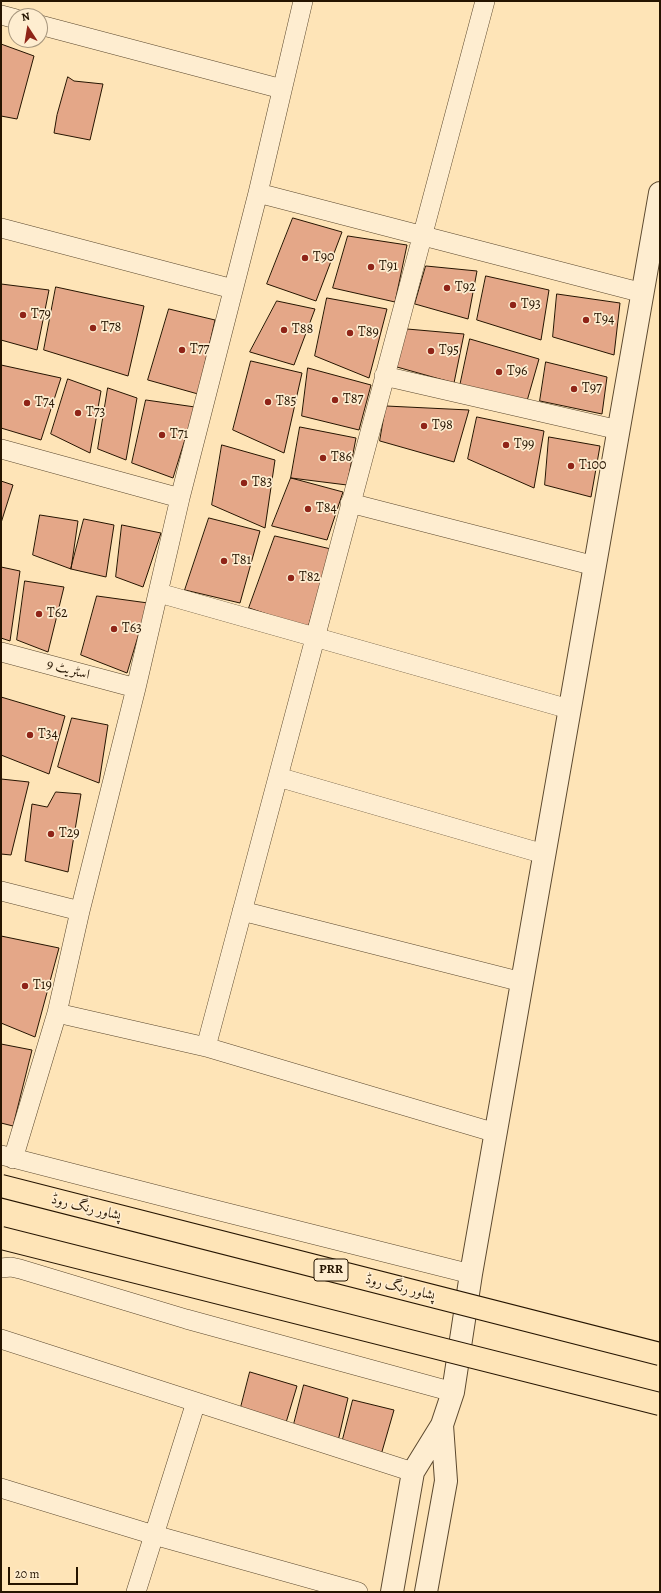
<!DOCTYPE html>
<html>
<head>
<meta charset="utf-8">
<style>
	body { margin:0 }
	#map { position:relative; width:661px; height:1593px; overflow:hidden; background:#fee4b7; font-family:Alegreya,serif }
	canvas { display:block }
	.frame { position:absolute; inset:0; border:2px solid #251400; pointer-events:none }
	.north { position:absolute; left:8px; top:8px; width:40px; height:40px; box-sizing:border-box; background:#feedd0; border:1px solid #a7967d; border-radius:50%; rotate:348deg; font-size:11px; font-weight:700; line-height:16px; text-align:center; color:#251400 }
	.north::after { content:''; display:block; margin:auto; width:14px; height:18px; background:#8f2418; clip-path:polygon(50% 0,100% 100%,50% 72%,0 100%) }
	.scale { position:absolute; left:8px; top:1567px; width:70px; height:18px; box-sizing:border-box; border:2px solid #251400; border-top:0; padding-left:5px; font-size:12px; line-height:14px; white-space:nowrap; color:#251400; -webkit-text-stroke:3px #feedd0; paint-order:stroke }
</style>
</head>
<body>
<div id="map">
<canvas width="661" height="1593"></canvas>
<div class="frame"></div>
<div class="north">N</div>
<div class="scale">20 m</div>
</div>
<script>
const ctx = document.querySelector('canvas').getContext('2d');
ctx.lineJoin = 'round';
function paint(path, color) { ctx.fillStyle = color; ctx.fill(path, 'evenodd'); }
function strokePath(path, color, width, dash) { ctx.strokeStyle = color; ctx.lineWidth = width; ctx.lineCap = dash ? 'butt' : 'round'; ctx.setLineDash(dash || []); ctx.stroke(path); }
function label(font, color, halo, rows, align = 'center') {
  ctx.font = font + ' Alegreya,Amiri,serif'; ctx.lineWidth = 3.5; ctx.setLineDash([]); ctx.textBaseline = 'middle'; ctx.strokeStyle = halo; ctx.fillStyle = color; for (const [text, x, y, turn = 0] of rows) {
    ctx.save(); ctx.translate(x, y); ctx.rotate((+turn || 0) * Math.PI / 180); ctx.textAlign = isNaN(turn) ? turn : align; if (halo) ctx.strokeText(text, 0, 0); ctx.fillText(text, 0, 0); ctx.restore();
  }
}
const building = new Path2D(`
	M1 44 34 56 17 119 1 116Z
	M68 77 74 81 103 84 90 140 54 133 57 115Z
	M293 218 342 232 316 301 267 284Z
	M348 236 407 245 395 302 333 288Z
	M426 266 477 271 468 319 415 304Z
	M486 276 549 290 541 340 477 320Z
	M1 284 49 290 37 350 1 340Z
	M56 287 144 306 128 376 44 350Z
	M557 294 620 303 614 355 553 337Z
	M327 298 387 309 369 378 315 356Z
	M277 301 315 309 294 365 250 352Z
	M169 309 215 320 198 394 148 380Z
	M407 329 464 334 454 383 397 367Z
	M470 339 539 359 525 408 460 386Z
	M251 361 302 373 284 453 233 430Z
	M546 362 607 377 602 414 540 401Z
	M1 365 61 378 41 440 1 428Z
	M308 368 371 385 359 430 302 416Z
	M68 379 101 391 90 453 51 434Z
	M108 388 137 398 126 460 98 449Z
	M146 400 195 407 173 478 132 463Z
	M386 406 469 410 454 462 380 441Z
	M477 417 544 431 534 488 468 459Z
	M300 427 356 438 347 485 291 478Z
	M549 437 600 446 591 497 545 485Z
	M222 445 275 460 265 528 212 505Z
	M291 478 343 492 327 540 272 526Z
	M1 481 13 485 1 523Z
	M40 515 78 521 71 569 33 555Z
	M209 518 260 531 240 603 185 590Z
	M84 519 114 525 106 577 71 569Z
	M122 525 161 533 143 587 116 577Z
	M275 536 331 549 308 628 249 608Z
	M1 567 20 571 10 641 1 638Z
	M25 581 64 587 48 652 17 640Z
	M97 596 148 603 127 673 81 655Z
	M1 697 65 716 49 774 1 755Z
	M72 718 108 725 99 783 58 767Z
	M1 779 29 782 11 855 1 854Z
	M56 792 81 794 68 872 25 861 32 804 47 807Z
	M1 936 59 948 35 1037 1 1023Z
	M1 1044 32 1050 13 1126 1 1123Z
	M250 1372 297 1386 285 1426 240 1411Z
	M304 1385 348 1398 338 1441 293 1428Z
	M353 1400 394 1410 381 1455 342 1443Z`);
const minor = new Path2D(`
	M1 15 16 19
	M40 25 282 89
	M258 193 643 293
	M1 228 233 289
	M384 376 619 430
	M1 449 180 498
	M350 503 595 566
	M159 593 569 709
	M1 652 136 688
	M278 777 544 854
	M1 891 80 911
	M242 911 522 982
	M57 1013 206 1047 496 1133
	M206 1047 485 1
	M1 1155 200 1206 471 1274
	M13 1159 57 1013 80 911 136 688 180 498 258 193 303 1
	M1 1268 11 1267 20 1269 186 1319 453 1392
	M1 1339 413 1472
	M1 1488 154 1535 358 1592
	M136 1592 196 1402`);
const tertiary = new Path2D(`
	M392 1592 413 1472 442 1425 453 1392 471 1274 660 193
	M426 1592 446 1481 442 1425`);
const trunkBridge = new Path2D(`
	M1 1186 660 1354
	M1 1238 660 1404`);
const markers = [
	[305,258,4,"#8f2418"],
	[371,267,4,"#8f2418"],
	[447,288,4,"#8f2418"],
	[513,305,4,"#8f2418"],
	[23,315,4,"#8f2418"],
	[586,320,4,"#8f2418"],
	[93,328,4,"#8f2418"],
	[284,330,4,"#8f2418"],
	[350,333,4,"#8f2418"],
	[182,350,4,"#8f2418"],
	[431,351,4,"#8f2418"],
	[499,372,4,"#8f2418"],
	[574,389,4,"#8f2418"],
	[335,400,4,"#8f2418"],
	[268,402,4,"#8f2418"],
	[27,403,4,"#8f2418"],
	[78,413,4,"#8f2418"],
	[424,426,4,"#8f2418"],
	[162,435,4,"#8f2418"],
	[506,445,4,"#8f2418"],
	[323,458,4,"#8f2418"],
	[571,466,4,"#8f2418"],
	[244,483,4,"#8f2418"],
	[308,509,4,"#8f2418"],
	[224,561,4,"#8f2418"],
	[291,578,4,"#8f2418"],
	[39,614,4,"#8f2418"],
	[114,629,4,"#8f2418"],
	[30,735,4,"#8f2418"],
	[51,834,4,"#8f2418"],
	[25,986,4,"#8f2418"]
];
const shields = [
	[331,1270,34]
];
const shieldNames = [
	["PRR",331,1270]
];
const poiNames = [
	["T90",313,258],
	["T91",379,267],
	["T92",455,288],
	["T93",521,305],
	["T79",31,315],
	["T94",594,320],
	["T78",101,328],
	["T88",292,330],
	["T89",358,333],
	["T77",190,350],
	["T95",439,351],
	["T96",507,372],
	["T97",582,389],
	["T87",343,400],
	["T85",276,402],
	["T74",35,403],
	["T73",86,413],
	["T98",432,426],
	["T71",170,435],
	["T99",514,445],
	["T86",331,458],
	["T100",579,466],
	["T83",252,483],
	["T84",316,509],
	["T81",232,561],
	["T82",299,578],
	["T62",47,614],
	["T63",122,629],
	["T34",38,735],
	["T29",59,834],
	["T19",33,986]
];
const streetNames = [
	["اسٹریٹ 9",68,670,15],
	["پشاور رنگ روڈ",86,1208,14],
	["پشاور رنگ روڈ",400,1288,14]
];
paint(building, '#e4a788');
strokePath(building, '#251400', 1);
strokePath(minor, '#5b482e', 20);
strokePath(tertiary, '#5b482e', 24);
strokePath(minor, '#feedd0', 19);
strokePath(tertiary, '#feedd0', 22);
strokePath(trunkBridge, '#251400', 24, []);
strokePath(trunkBridge, '#fee4b7', 22);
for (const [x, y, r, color] of markers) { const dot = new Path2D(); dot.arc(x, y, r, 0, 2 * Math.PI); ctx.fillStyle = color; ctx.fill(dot); strokePath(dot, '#feedd0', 1.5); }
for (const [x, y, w] of shields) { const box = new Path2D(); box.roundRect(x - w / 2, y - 11, w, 22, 3); ctx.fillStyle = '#feedd0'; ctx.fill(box); strokePath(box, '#251400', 1); }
label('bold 13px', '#251400', null, shieldNames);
label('14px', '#251400', '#feedd0', poiNames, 'left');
label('14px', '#251400', '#feedd0', streetNames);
</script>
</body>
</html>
